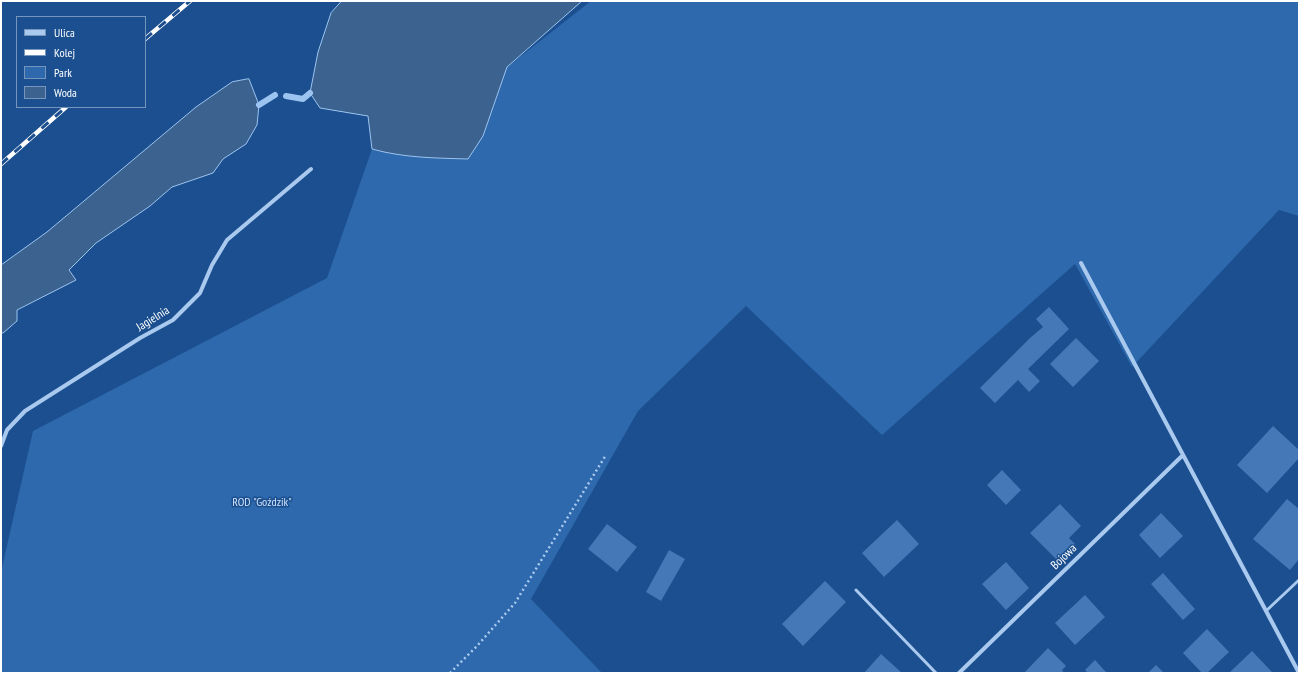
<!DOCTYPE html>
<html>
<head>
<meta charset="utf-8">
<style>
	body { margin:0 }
	#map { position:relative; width:1300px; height:674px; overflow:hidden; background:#1b4f8f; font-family:"PT Sans Narrow",sans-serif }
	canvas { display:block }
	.frame { position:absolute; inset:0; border:2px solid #fff; pointer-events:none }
	.legend { position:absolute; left:16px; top:16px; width:130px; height:92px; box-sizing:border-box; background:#1b4f8f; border:1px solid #7695bc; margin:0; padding:5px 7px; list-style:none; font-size:12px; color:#fff }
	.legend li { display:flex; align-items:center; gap:8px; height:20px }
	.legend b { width:20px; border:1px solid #7695bc }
</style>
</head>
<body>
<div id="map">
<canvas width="1300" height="674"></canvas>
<div class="frame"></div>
<ul class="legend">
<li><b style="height:5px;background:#a9c9ee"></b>Ulica</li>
<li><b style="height:5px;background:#fff"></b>Kolej</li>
<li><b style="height:11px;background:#2e69ad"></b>Park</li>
<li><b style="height:11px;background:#3c6290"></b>Woda</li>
</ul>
</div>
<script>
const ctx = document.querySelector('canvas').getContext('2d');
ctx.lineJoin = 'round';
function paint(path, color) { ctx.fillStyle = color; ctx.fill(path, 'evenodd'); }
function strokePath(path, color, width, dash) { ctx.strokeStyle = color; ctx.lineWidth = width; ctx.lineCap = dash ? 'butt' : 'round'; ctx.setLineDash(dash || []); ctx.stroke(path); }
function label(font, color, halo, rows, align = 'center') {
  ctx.font = font + ' "PT Sans Narrow",sans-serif'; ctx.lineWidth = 3; ctx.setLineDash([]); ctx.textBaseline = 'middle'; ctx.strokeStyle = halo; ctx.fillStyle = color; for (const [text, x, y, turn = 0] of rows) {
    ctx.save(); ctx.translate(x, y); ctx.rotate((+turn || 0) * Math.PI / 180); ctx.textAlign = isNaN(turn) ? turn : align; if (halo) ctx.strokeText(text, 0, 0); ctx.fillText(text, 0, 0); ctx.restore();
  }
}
const green = new Path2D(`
	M591 1H1299V216L1279 210 1132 367 1075 264 882 435 746 306 638 411 531 599 602 673H1V572L33 431 327 278 372 149 445 159 507 67Z`);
const water = new Path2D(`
	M342 1H582L507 67 483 136 468 159C436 158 404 158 372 149L368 116 320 108 310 93 318 52 331 13Z
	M249 79 259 105 257 125 246 144 223 159 213 173 172 187 150 206 96 243 69 270 76 280 17 310V321L3 333H1V265L47 232 196 107 232 82Z`);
const stream = new Path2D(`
	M286 96 303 99 310 93
	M259 105 275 95`);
const building = new Path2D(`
	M1049 307 1069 329 1028 369 1040 381 1029 392 1018 380 995 403 980 388 1030 338 1043 327 1036 319Z
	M1076 338 1099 361 1073 387 1050 364Z
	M1273 426 1299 450V458L1267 493 1237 465Z
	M1002 470 1021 490 1006 505 987 485Z
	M1287 499 1299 509V559L1290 570 1253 539Z
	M1060 504 1081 526 1069 538 1075 544 1058 561 1030 533Z
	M1161 513 1183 536 1160 558 1139 535Z
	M897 520 919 544 884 577 862 553Z
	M607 524 637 547 617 572 588 549Z
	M669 550 685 559 661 601 646 592Z
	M1006 562 1029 588 1006 610 982 584Z
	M1163 573 1195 609 1183 620 1151 584Z
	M825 581 846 602 803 646 782 624Z
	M1085 595 1105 617 1075 645 1055 623Z
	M1207 629 1229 652 1207 673H1202L1183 653Z
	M1048 648 1066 666 1062 670 1064 673H1024Z
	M1252 651 1272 672 1270 673H1229Z
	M881 654 902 673H864Z
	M1095 660 1105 671 1107 673H1088L1085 670Z
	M1156 665 1164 673H1148Z`);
const path = new Path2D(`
	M450 673 477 646 515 603 606 455`);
const service = new Path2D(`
	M856 590 936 673
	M1266 611 1299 580`);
const minor = new Path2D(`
	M1081 263 1299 673
	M1 446 7 430 25 411 140 338 173 320 200 293 212 265 227 240 311 169
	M959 673 1183 455`);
const rail = new Path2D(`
	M145 39 190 1
	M1 164 66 107`);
const streetNames = [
	["Jagielnia",153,319,-32],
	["Bojowa",1064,557,-44]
];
const parkNames = [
	["ROD \"Goździk\"",262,503]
];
paint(green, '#2e69ad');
paint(water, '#3c6290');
strokePath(water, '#9cc4f0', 1);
strokePath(stream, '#9cc4f0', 6);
paint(building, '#4478b7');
strokePath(path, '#a9c9ee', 2.5, [2, 3]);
strokePath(service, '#a9c9ee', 3);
strokePath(minor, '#a9c9ee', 4);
strokePath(rail, '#fff', 4.5);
strokePath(rail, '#1b4f8f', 3, [9]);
label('12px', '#fff', '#1b4f8f', streetNames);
label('12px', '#cfe3fa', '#1b4f8f', parkNames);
</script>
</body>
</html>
